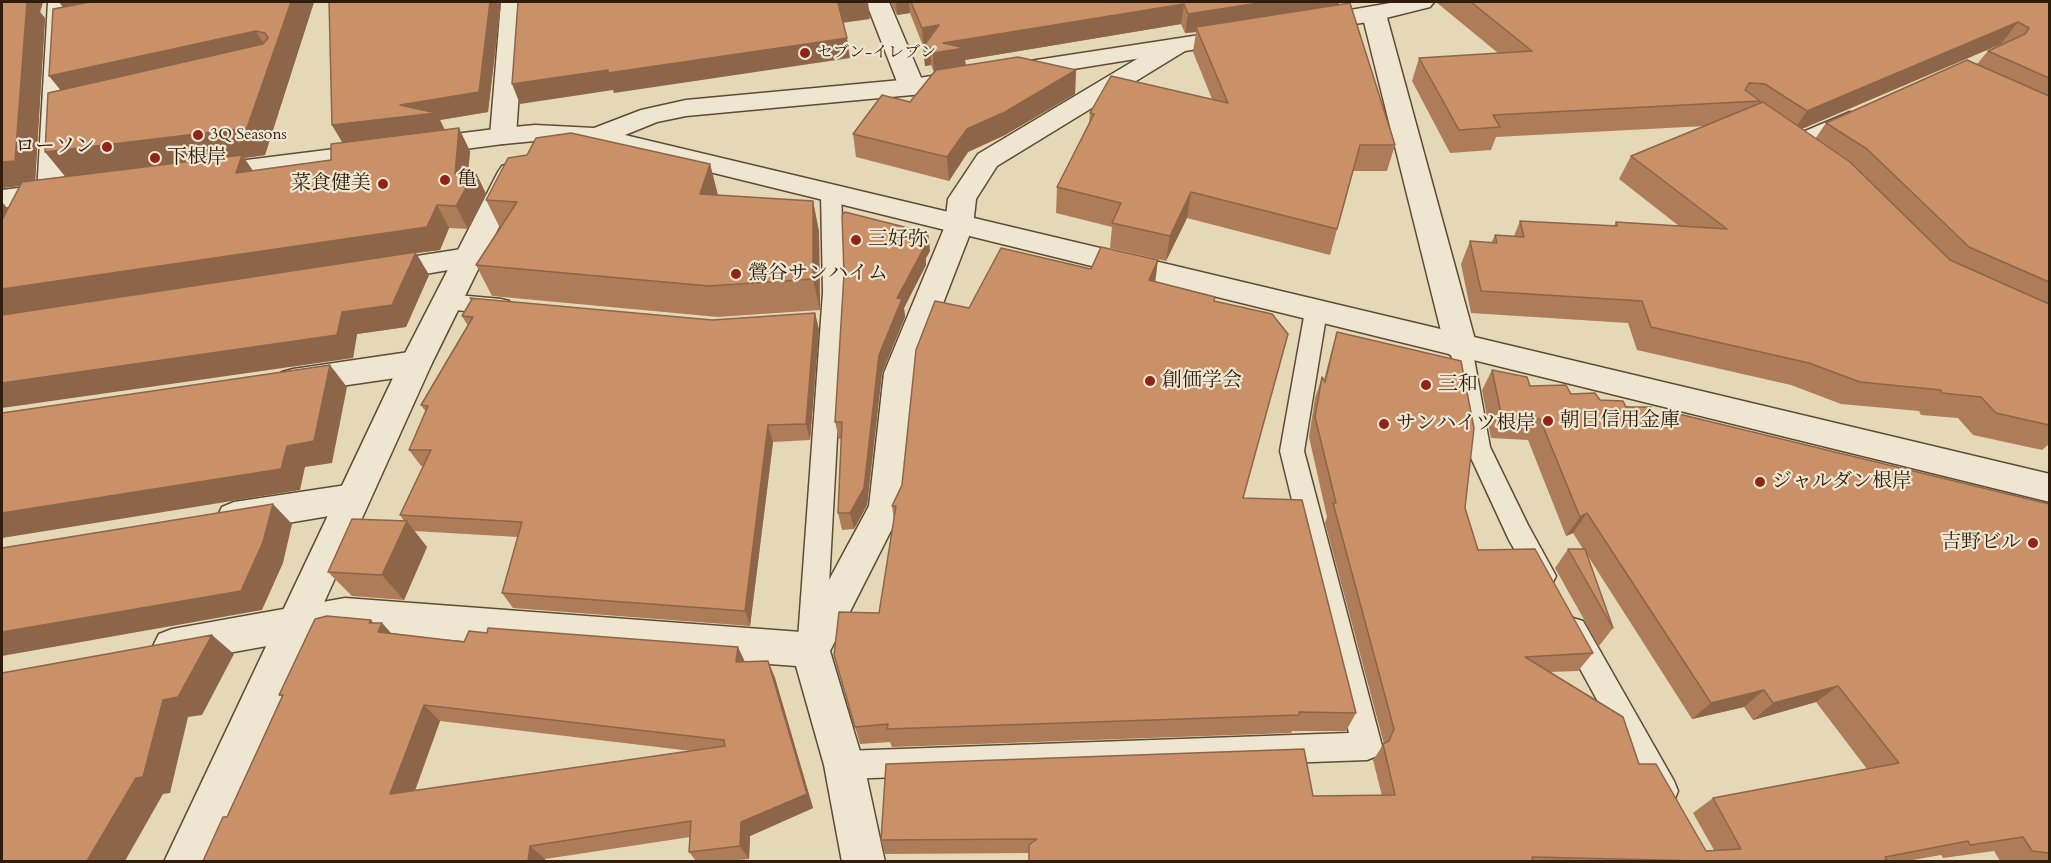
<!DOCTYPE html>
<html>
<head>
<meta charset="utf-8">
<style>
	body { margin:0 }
	#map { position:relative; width:2051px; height:863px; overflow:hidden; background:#e5d8b7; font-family:Cardo,serif }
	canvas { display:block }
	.frame { position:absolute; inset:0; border:3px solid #301c0b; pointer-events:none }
</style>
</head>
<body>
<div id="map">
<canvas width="2051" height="863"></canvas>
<div class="frame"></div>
</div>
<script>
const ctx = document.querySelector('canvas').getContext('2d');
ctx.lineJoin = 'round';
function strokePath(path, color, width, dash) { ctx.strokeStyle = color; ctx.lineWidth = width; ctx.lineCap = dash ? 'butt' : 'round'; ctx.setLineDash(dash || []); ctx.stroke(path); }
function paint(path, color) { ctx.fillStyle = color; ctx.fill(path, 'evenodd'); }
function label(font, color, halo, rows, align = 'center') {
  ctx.font = font + ' Cardo,"Noto Serif JP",serif'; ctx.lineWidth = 4.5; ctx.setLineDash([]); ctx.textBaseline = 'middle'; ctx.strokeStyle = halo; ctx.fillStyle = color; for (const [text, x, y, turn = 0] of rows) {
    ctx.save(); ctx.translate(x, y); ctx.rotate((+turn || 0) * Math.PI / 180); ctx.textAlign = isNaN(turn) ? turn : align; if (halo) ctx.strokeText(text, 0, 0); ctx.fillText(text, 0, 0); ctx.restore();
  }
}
const service = new Path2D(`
	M1850 112 1857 114 1859 118 1857 122 1798 148H1784L1781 144 1784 140Z
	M831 187 838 189 841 194 845 292 826 639 822 648 812 651 802 648 798 639 823 292 821 194 824 189Z
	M446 294 501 299 509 301 512 307 509 313 501 315 438 308 435 302 438 296Z
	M1316 303 1324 305 1327 311 1304 451 1382 746 1377 756 1367 760 844 779 834 775 829 765 834 755 844 751 1349 733 1280 451 1305 311 1308 305Z
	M1461 339 1469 341 1472 347 1490 447 1528 525 1556 576 1552 584 1543 587 1534 584 1509 540 1466 447 1450 347 1453 341Z
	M1573 618 1583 621 1674 781 1678 791 1674 801 1663 806 1652 801 1559 630 1563 621Z`);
const pedestrian = new Path2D(`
	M468 248 478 251 483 258 478 265 378 282 368 279 363 272 368 265 378 262Z
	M353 484 365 488 370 498 365 508 353 512 234 532 222 527 217 517 222 507 234 502Z`);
const minor = new Path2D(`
	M48 2H72L65 193 61 199 51 202 41 199 37 193Z
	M501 2H525L516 136 512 142 503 144 494 142 490 136Z
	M866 2H889L925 87 921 92 912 95 903 92 899 87Z
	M1374 7 1382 9 1386 14 1477 347 1472 355 1461 359 1450 355 1445 347 1362 14 1366 9Z
	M1176 39 1185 41 1188 46 1185 51 997 166 976 199 973 226 916 373 903 507 830 651 864 765 885 862H842L824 765 796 666 345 632 172 663 159 658 153 646 159 634 172 629 345 598 801 632 869 506 884 373 945 226 948 199 978 154 1167 41Z
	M416 351 427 355 432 363 427 371 416 375 293 393 282 390 277 381 282 372 293 369Z`);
const tertiary = new Path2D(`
	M1396 2H1434L1430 7 1374 21 1310 31 1302 29 1298 24 1302 19 1310 17Z
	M1239 29 1247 31 1251 36 1247 41 912 95 686 116 657 122 625 135 2050 474V502L596 144 535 141 503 144 206 183 196 180 192 174 196 168 206 165 503 128 535 125 594 128 641 110 686 100 912 79Z
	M512 163 522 166 526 172 432 363 207 862H164L400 363 498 172 502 166Z
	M59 183 69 186 73 192 69 198 2 208V190Z`);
const wall = new Path2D(`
	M2 2H43L40 12 45 18 35 180 65 177 60 90 63 7 59 2H314L265 155 244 158 253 171 331 160 342 142 332 125 329 2H501L488 112 440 120 445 130 470 151 468 172 475 171 486 194 468 229 449 228 440 250 416 253 429 275 406 327 357 334 353 358 8 209 20 186 2 188Z
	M890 2H1339V5L1395 145 1387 171H1353L1330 255 1187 218 1166 261 1110 248 1112 227 1056 213 1057 187 1089 123 1090 113 1212 99 1193 52 1196 32 1185 33 1181 24 965 60 966 65 1076 70 1075 94 1005 135 968 152 949 181 856 157 853 134 910 102 934 72 931 65 925 66 923 46 910 13 897 15Z
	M1436 2H2049V444L2042 450 1973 435 1958 418 1921 415 1919 411 1841 404 1791 385 1637 350 1628 323 1471 313 1461 264 1470 241 1491 243 1495 235 1514 236 1520 221 1614 226 1616 222 1679 226 1619 179 1631 156 1705 126 1496 137 1491 150 1450 153 1412 81 1419 58 1498 53ZM2001 44 1988 51 1977 64 1826 123 1815 139 1802 129Z
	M710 164 718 195 813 201 819 232 820 310 718 317 492 296 476 265 500 228 486 200Z
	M928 233 930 251 926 258V265L904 308 905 317 882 373 867 505 854 529 842 530 838 513 841 439H839L835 422 844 274Z
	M1091 269 1156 282 1214 301 1243 498 1356 713 1346 731H1292L1291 733 892 747 890 742 860 744 834 655 879 613 894 520 892 506 902 485 969 308Z
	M470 298 712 320 815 313 819 330 810 440 773 442 750 626 513 608 502 593 518 537 414 531 427 547 404 600 352 596 328 572 404 521 400 515 423 466H421L409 450 426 412 421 405 468 326 462 316 472 300Z
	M1337 332 1465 508 1478 550 1593 653 1578 671 1550 672 1639 764 1706 851 1714 850 1693 813 1713 798 1867 769 1816 702 1753 720 1744 707 1692 719 1586 553 1613 628 1599 646 1555 568 1568 549H1583L1573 533 1566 536 1528 440 1491 438 1482 390 1492 370 1530 386 1600 400 2049 504V861H2000L1994 851 1943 858 1941 855 1907 861H1029V853L885 854 881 840 1313 796H1382L1373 760 1384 744 1325 523 1327 517 1309 437 1315 398 1322 377 1324 380 1331 353Z
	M374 623H382L391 633 464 642 744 661H768L775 678 813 808 750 836 749 859 729 861H696L689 852 690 837 545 859 227 817 282 697 279 695ZM440 721 691 751 415 791Z`);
const shadedWall = new Path2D(`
	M25 2H43L40 12 45 18 35 184 2 188V162Z
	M59 2H174L74 21Z
	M291 2H314L265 155 244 158 258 178 68 180 45 152 71 103 49 76 256 31 272 57Z
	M490 2H501L488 112 440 120 446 133 344 145 332 125 400 105Z
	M850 2H868L870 19 841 23 838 3Z
	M896 2H909L910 13 897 15Z
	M1265 2H1339L1338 9 1196 27V32L1185 33 1188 14Z
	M1184 4 1181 24 965 60 966 68 934 73 933 53 943 43Z
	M2018 22 2001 44 1792 133 1807 111Z
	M939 25 930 47 931 65 925 66 922 28Z
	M847 38 850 58 614 93 613 90 520 104 512 84 608 70Z
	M1076 70 1075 94 1005 135 968 152 949 181 947 157 967 129Z
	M459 128 470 151 467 186 475 171 486 194 468 229 456 206 455 174Z
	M710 164 718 196 700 194Z
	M1191 192 1187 218 1166 261 1170 236Z
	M813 201 819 232 820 310 813 279Z
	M2 202 8 209 2 223Z
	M437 205 449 228 440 250 416 253 429 275 406 327 357 334 353 358 2 408V289Z
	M928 233 930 251 926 258V265L904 308 905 317 882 373 867 505 854 529 850 513 879 355 897 298 921 246Z
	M1158 260 1155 284 1149 280Z
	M815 313 819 330 810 440 806 424Z
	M330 365 347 387 332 463 305 467 300 490 2 538V513L287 446Z
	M768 425 773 442 750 626 745 611Z
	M273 504 292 524 283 563 262 610 2 656V632Z
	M1587 513 1573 533 1566 536 1580 517Z
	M407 521 427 547 404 600 382 575Z
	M371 620 379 629 382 623 398 641 395 649 369 623Z
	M212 635 234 654 202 715 188 717 170 793 163 794 125 861H87L163 700Z
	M738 647 746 664 736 662Z
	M768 661 775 678 813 808 750 836 749 859 740 846 741 822Z
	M1838 686 1816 702 1753 720 1773 703Z
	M1764 690 1744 707 1692 719 1711 703Z
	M424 705 440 721 408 809 390 794Z
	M530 846 545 859V861H528Z`);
const building = new Path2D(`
	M2 2H27L15 161 2 162Z
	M90 2H291L247 128 45 152 48 93 263 44 268 38 265 33 256 31 49 76 53 9Z
	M329 2H490L479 92 400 105 436 113 332 125Z
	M518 2H850L838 3 847 38 608 73V70L512 84Z
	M911 2H1265L1188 14 1184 4 943 43 965 48 933 53 929 46 923 47 939 25 922 28Z
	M1471 2H2049V78L1988 51 2025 34 2029 28 2018 22 1807 111 1765 84 1749 83 1745 90 1760 101 1493 115 1500 127 1459 130 1419 58 1532 51Z
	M1350 3 1395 145H1360L1337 229 1191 192 1170 236 1112 223 1121 203 1057 187 1094 114 1090 113 1111 76 1228 103 1196 27Z
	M1018 57 1076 70 1005 112 967 129 947 157 853 134 882 95 910 102 936 70Z
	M1967 60 2049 96V282L1969 247 1867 149 1826 123Z
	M1763 102 1850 162 1950 260 2049 304V425L1996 413 1981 397 1942 393 1941 390 1860 382 1809 363 1651 327 1642 301 1481 291 1470 241 1497 243 1495 235 1524 237 1520 221 1617 226 1616 222 1727 229 1631 156Z
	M459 128 455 174 475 171 456 206 437 205 427 227 2 289V220L22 182 242 155 236 173 331 160V144Z
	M571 133 710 164 700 194 813 201V279L709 286 476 265 517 202 486 200 508 158 527 155 536 138Z
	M845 212 928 233 921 246H925L897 298 902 299 879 355 864 488 850 513H838L842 422H835L844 274 842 215Z
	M1101 247 1158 260 1149 280 1215 297 1214 301 1272 314 1288 334 1243 498 1302 500 1356 713 1299 712V715L887 729 888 724 855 727 834 655 839 612 879 613 896 506H892L902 485 916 350 935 301 969 308 1001 248 1091 269Z
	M416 252 392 305 342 312 337 335 2 383V315Z
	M470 298 712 320 815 313 806 424 768 425 745 611 502 593 522 522 400 515 431 450H409L428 406 421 405 473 317 462 316 472 299Z
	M1337 332 1461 361 1474 428 1465 508 1478 550 1535 549 1593 653 1525 657 1623 717 1639 764H1656L1706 851 1741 849 1713 798 1899 763 1838 686 1773 703 1764 690 1711 703 1587 513 1580 517 1540 419 1502 418 1492 370 1527 377 1530 386 1566 385 1571 394 1595 393 1600 400 1623 401 1626 407H1651L1654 414 1683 415 2049 504V853L2032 851 2023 837 1970 845 1968 841 1885 857 1887 860 1881 861H1702L1532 857 1533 861H1029V845L1037 839 881 840 886 764 1304 749 1313 796 1395 795 1383 744 1389 741 1394 729 1333 503H1336L1315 417 1322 377 1325 382Z
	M330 365 314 441 287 446 281 469 2 513V413Z
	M273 504 263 542 241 591 2 632V548Z
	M352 519 407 521 382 575 328 572Z
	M1568 549H1585L1613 628Z
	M327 616 371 620 369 623H382L378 632 464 642 469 631 487 633 488 628 738 647 736 662 768 661 807 794 741 822 740 846 689 852 691 821 530 846 528 861H203L223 817H227L283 695H279L315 619ZM424 705 724 740 725 746 390 794Z
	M212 635 178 697 163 700 143 777 136 778 87 861H2V673Z`);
const markers = [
	[805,53,6,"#8f2418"],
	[198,135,6,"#8f2418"],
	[107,147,6,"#8f2418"],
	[155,158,6,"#8f2418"],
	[445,180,6,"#8f2418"],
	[383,184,6,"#8f2418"],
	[856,240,6,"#8f2418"],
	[736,274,6,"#8f2418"],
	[1150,381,6,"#8f2418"],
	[1426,385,6,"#8f2418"],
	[1548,421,6,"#8f2418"],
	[1384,424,6,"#8f2418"],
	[1760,482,6,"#8f2418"],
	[2033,543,6,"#8f2418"]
];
const farPoinames = [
	["セブン-イレブン",817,53],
	["3Q Seasons",210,135]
];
const poiNames = [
	["ローソン",95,147,"right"],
	["下根岸",167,158],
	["亀",457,180],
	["菜食健美",371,184,"right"],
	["三好弥",868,240],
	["鶯谷サンハイム",748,274],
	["創価学会",1162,381],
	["三和",1438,385],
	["朝日信用金庫",1560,421],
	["サンハイツ根岸",1396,424],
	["ジャルダン根岸",1772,482],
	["吉野ビル",2021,543,"right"]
];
strokePath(service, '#5d4b36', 3);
strokePath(pedestrian, '#5d4b36', 3);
strokePath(minor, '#5d4b36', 3);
strokePath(tertiary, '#5d4b36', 3);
paint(service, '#eee6d0');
paint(pedestrian, '#eee6d0');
paint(minor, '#eee6d0');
paint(tertiary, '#eee6d0');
paint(wall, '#ae7c59');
paint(shadedWall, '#8d6548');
paint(building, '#ca9067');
strokePath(building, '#8d6548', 1.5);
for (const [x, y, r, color] of markers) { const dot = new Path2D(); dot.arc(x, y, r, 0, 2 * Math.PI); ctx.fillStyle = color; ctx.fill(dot); strokePath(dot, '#eee6d0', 2); }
label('16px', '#301c0b', '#eee6d0', farPoinames, 'left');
label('20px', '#301c0b', '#eee6d0', poiNames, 'left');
</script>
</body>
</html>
